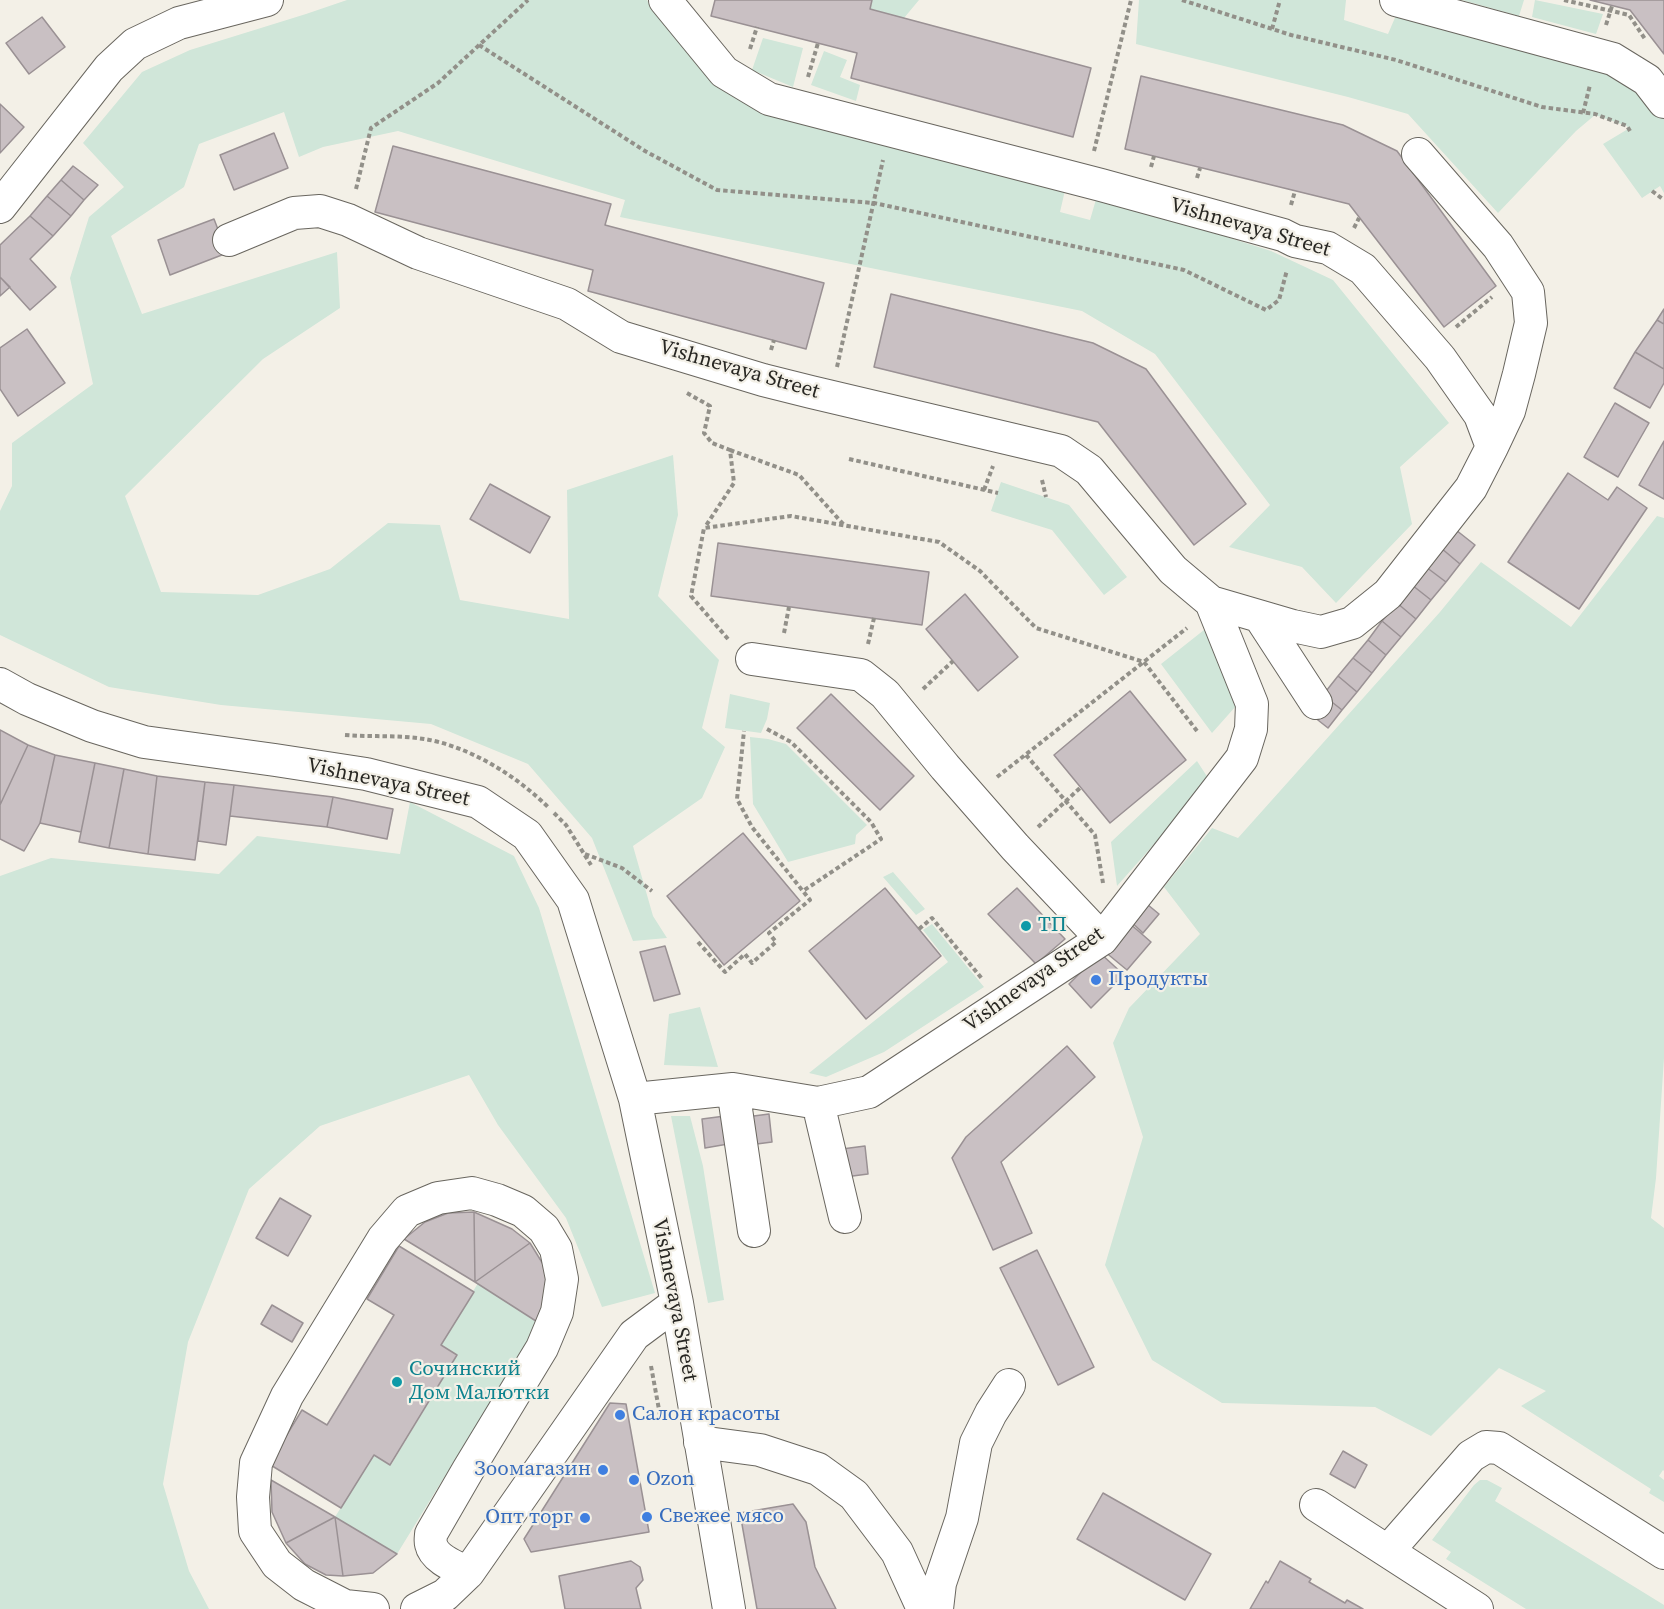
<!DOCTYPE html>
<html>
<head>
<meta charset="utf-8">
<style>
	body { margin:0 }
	canvas { display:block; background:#f3f0e7 }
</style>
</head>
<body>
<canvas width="1664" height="1609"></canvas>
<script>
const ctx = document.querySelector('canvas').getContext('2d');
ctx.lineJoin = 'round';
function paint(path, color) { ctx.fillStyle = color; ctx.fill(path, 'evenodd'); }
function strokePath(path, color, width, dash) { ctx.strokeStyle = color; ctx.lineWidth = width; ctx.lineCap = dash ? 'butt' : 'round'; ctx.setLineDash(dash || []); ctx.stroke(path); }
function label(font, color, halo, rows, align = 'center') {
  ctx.font = font + ' "Source Serif 4",serif'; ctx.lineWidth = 4.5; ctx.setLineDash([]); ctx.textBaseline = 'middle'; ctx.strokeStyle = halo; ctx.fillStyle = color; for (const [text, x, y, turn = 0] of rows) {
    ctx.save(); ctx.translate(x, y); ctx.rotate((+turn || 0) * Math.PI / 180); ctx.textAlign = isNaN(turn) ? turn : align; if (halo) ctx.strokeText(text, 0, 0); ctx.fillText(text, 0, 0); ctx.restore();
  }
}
const green = new Path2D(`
	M347 0H647L655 13 714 81 1066 186 1060 212 1090 220 1097 196 1271 251 1333 280 1449 423 1400 467 1412 524 1336 603 1302 567 1229 547 1270 505 1155 354 1082 311 620 217 625 200 398 131 323 147 299 157 284 112 199 144 184 187 111 236 142 314 337 252 340 308 263 359 125 496 161 592 258 595 330 569 388 523 440 525 460 600 569 619 567 490 673 455 678 515 658 596 719 660 702 728 725 747 702 798 633 846 653 916 667 938 633 941 592 838 528 764 431 724 221 705 109 687 0 635V511L12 486V443L93 384 70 278 89 217 124 187 83 143 142 72 190 50 306 14Z
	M872 0H919L904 18 870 9Z
	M1139 0H1346L1344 20 1388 34 1397 13 1612 68 1664 112V193L1660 186 1642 198 1603 144 1628 129 1627 126 1595 115 1576 131 1498 213 1408 114 1348 97 1136 44Z
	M1462 0H1524L1519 16Z
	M1535 0 1603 14 1596 34 1532 17Z
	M763 38 803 48 793 87 752 70Z
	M824 51 847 60 840 77 860 85 856 101 811 85Z
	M1001 482 1069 505 1127 577 1104 595 1052 530 991 511Z
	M1657 516 1664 518V1058L1656 1178 1651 1218 1664 1228V1471L1663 1470 1659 1476 1664 1480V1502L1649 1493 1651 1489 1521 1406 1546 1391 1499 1368 1431 1436 1375 1407 1222 1403 1152 1360 1105 1265 1143 1137 1113 1043 1129 1008 1200 934 1164 887 1212 828 1238 838 1440 612 1481 562 1571 627Z
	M1209 626 1236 706 1212 733 1161 664Z
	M730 694 770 703 767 719 761 733 725 728Z
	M750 737 768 739 786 744 867 825 856 835 855 844 788 862 753 804Z
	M1197 761 1210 781 1117 886 1111 842Z
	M410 802 514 856 539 908 655 1293 602 1307 566 1218 498 1125 469 1075 320 1126 249 1189 188 1342 163 1484 189 1571 209 1609H0V876L51 858 219 874 257 836 400 854Z
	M893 872 925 909 916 915 883 877Z
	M932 924 984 987 884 1052 826 1077 809 1073 948 962 923 930Z
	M700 1007 718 1067 664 1065 669 1014Z
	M671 1116H690L703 1166 724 1300 708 1303Z
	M478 1283 539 1323 397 1554 335 1517 374 1455 391 1465 457 1355 441 1345Z
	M1480 1480H1487L1502 1488 1495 1501 1664 1605V1609H1526L1446 1559 1451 1552 1432 1540 1474 1485Z`);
const building = new Path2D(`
	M715 0H872L870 9 1091 68 1073 137 851 78 857 53 711 16Z
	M1590 0H1664V54L1630 10Z
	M42 17 65 47 29 74 6 43Z
	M1141 76 1343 125 1397 151 1496 286 1444 327 1349 204 1125 149Z
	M0 104 24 127 0 153Z
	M274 133 288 168 234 190 220 155Z
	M393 146 611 204 605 225 824 283 806 349 588 291 593 270 375 212Z
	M73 166 98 185 84 200 61 180Z
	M61 180 84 200 71 216 47 196Z
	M47 196 71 216 53 236 30 216Z
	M30 216 53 236 30 259 56 287 30 310 0 277V245Z
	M214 219 227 253 170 275 158 240Z
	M0 277 10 287 0 296Z
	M891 294 1093 343 1146 369 1246 504 1194 545 1098 422 874 367Z
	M1664 309V324L1657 320Z
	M1657 320 1664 324V369L1635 352Z
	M27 329 65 383 18 416 0 389V348Z
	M1635 352 1664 369V383L1650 408 1614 388Z
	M1615 403 1649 423 1618 477 1584 457Z
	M1664 441V499L1639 485Z
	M1568 473 1608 500 1617 487 1647 508 1579 609 1508 562Z
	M490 484 550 517 530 553 470 519Z
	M1456 530 1475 545 1460 564 1441 548Z
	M718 543 929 572 922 625 711 596Z
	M1441 548 1460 564 1446 582 1426 567Z
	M1426 567 1446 582 1431 600 1412 585Z
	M1412 585 1431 600 1416 619 1397 603Z
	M965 594 1018 657 978 691 926 629Z
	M1397 603 1416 619 1401 637 1382 621Z
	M1382 621 1401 637 1386 655 1368 640Z
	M1368 640 1386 655 1372 673 1353 658Z
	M1353 658 1372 673 1357 692 1338 676Z
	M1338 676 1357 692 1342 710 1323 695Z
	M1130 691 1186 760 1110 823 1054 755Z
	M831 694 914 776 880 810 797 728Z
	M1323 695 1342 710 1328 728 1309 713Z
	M0 730 28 745 0 805Z
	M28 745 55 755 40 823 24 851 0 839V805Z
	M55 755 95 763 81 832 40 823Z
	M95 763 124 769 109 848 79 842Z
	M124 769 157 776 148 854 109 848Z
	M157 776 205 782 195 860 148 854Z
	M205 782 234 785 226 845 198 841Z
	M234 785 333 797 327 827 230 816Z
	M333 797 393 809 387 839 327 827Z
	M743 833 800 901 724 965 667 896Z
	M885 888 941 956 866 1019 809 951Z
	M1017 888 1065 939 1036 964 988 914Z
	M1142 900 1159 914 1143 933 1127 918Z
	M1128 922 1151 942 1127 970 1104 951Z
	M665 946 680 994 654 1001 640 952Z
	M1100 953 1124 975 1091 1008 1069 984Z
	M1067 1046 1095 1077 1001 1162 1032 1233 993 1250 952 1158 966 1137Z
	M769 1114 772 1142 749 1145 746 1117Z
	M725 1116 728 1144 705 1148 702 1119Z
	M865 1146 868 1174 845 1177 842 1149Z
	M280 1198 311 1216 288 1256 256 1238Z
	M474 1212 475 1282 404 1239 425 1222 448 1213Z
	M474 1212 512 1229 530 1243 475 1282Z
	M530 1243 543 1264 548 1283 539 1323 475 1282Z
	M399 1246 474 1292 441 1345 457 1355 390 1465 374 1455 341 1508 269 1464 302 1410 327 1425 394 1315 367 1299Z
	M1037 1250 1094 1367 1058 1385 1000 1268Z
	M272 1305 303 1323 292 1342 261 1324Z
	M610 1403 626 1404 649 1532 531 1552 524 1539Z
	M1343 1451 1367 1465 1355 1488 1330 1474Z
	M271 1480 335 1517 286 1543 272 1512Z
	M1103 1493 1211 1554 1185 1600 1077 1539Z
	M793 1504 806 1522 815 1567 836 1609H757L740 1513Z
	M335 1517 343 1576 326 1575 305 1564 286 1543Z
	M335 1517 397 1554 373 1573 343 1576Z
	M631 1561 640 1567 643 1580 636 1588 641 1609H565L559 1576Z
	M1280 1561 1311 1579 1309 1582 1345 1603 1347 1600 1363 1609H1250L1266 1581 1268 1583Z`);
const path = new Path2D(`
	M1182 0 1291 35 1396 60 1542 107 1595 114 1627 126 1630 131
	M1564 0 1629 15 1645 39
	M1606 25 1612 6
	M1272 29 1280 0
	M479 45 645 151 717 190 874 203 1184 270 1266 310 1279 300 1287 270
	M750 49 757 27
	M808 77 818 43
	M1583 113 1590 85
	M1094 151 1131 0
	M1151 167 1154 156
	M1197 178 1200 168
	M356 189 371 128 438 83 528 0
	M1652 191 1664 200
	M1291 205 1295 191
	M1354 228 1359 218
	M1456 327 1492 297
	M771 350 774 340
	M837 367 883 160
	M687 393 710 406 704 433 712 443 730 450 734 483 705 527
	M730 450 799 475 844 525
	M849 459 998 493
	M1042 480 1046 497
	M984 490 993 466
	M784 633 789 607
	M728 639 691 596 704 528 791 516 939 542 980 571 1036 628 1144 662 1197 731
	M868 644 874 618
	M923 689 953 661
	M767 729 791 742 871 822 881 839 803 891
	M345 735C371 737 399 735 424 739 469 746 517 776 549 808
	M1026 755 1095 835 1103 883
	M997 777 1187 628
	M554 813 566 825 591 865
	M1038 827 1081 787
	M585 854 622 868 652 891
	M919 929 932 918 983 980
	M698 942 725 972 745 954 752 963 776 942 769 933 810 900 752 827 737 799 744 731
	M651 1366 660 1415`);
const minor = new Path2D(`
	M665 0 724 72 769 99 1101 185 1283 235 1295 241 1328 248 1363 269 1440 358 1480 415 1492 447 1471 488 1388 594 1352 623 1321 632 1293 626 1211 602
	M1396 0 1613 59 1647 80 1664 102
	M1418 154 1498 246 1528 292 1531 323 1519 374 1509 411 1492 447
	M0 207 109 68 135 44 179 23 267 0
	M229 240 294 213 320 211 348 220 418 253 567 304 621 337 763 380 811 392 1061 451 1089 470 1173 570 1211 602 1252 704 1251 729 1242 758 1102 939 869 1092 818 1103 733 1089 635 1099
	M1260 617 1316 703
	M752 659 861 675 885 694 945 767 1015 847 1102 939
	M0 684 27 699 92 726 144 742 275 760 366 774 478 802 527 835 573 900 635 1099 677 1303 729 1609
	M733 1089 754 1231
	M818 1103 845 1217
	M700 1442 760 1450 818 1469 854 1495 897 1552 923 1609
	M1316 1505 1477 1609
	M1388 1551 1471 1456 1486 1447 1499 1448 1664 1553
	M373 1609 345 1606 304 1585 277 1564 255 1531 253 1497 256 1463 287 1396 383 1239 407 1211 438 1198 472 1193 497 1200 523 1211 544 1229 556 1249 562 1279 557 1312 542 1348 468 1470 431 1534C431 1537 430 1541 431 1544 434 1559 456 1567 468 1573
	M417 1609 445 1595 468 1573 634 1335 677 1303
	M937 1609 940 1583 962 1518 976 1443 991 1413 1009 1385`);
const markers = [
	[1026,926,6,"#0f9aa8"],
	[1096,980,6,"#3f7fe0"],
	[397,1382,6,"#0f9aa8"],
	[620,1415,6,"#3f7fe0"],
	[603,1470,6,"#3f7fe0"],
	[634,1480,6,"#3f7fe0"],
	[647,1517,6,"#3f7fe0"],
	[585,1518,6,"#3f7fe0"]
];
const streetNames = [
	["Vishnevaya Street",1250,228,16],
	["Vishnevaya Street",739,370,16],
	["Vishnevaya Street",388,783,12],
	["Vishnevaya Street",1034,980,-35],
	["Vishnevaya Street",674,1300,79]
];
const cultureNames = [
	["ТП",1038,926],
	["Сочинский",409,1370],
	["Дом Малютки",409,1394]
];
const shopNames = [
	["Продукты",1108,980],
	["Салон красоты",632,1415],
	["Зоомагазин",591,1470,"right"],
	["Ozon",646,1480],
	["Свежее мясо",659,1517],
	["Опт торг",573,1518,"right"]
];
paint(green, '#d0e6d9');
paint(building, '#c9c0c3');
strokePath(building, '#9a9194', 1.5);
strokePath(minor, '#69665f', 34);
strokePath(path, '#929089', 4, [4.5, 3]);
strokePath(minor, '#fff', 32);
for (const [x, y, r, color] of markers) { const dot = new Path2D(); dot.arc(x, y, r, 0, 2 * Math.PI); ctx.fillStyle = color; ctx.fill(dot); strokePath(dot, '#f3f0e7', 2); }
label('21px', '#282723', '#f3f0e7', streetNames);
label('21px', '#0d838f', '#f3f0e7', cultureNames, 'left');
label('21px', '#366cbe', '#f3f0e7', shopNames, 'left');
</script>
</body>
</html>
